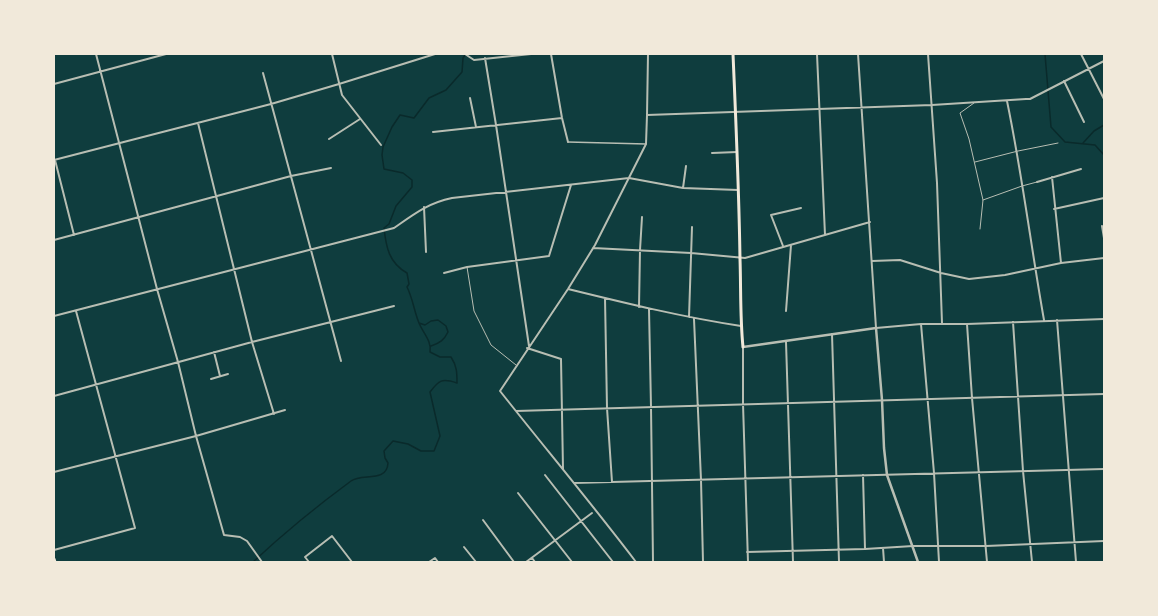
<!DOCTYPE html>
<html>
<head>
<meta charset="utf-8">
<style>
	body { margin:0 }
	#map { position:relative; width:1158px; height:616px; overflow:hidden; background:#0f3d3e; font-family:"Fira Sans Condensed",sans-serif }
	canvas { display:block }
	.frame { position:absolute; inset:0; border:55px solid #f1e9da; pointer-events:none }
</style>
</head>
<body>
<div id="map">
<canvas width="1158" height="616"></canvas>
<div class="frame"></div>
</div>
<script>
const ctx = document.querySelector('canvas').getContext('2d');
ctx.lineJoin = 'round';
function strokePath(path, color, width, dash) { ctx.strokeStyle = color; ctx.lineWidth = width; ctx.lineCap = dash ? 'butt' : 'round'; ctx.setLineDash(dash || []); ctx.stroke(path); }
const stream = new Path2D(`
	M1045 54 1051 127 1065 142 1095 145 1104 155
	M1083 143 1094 131 1104 125
	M419 323 425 325 431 321 438 320 446 326 448 332C444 340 440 343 431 346
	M253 562C284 533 317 506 351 481 362 473 387 483 388 463L385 458 384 451 393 441 408 444 421 451H434L440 436 430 392C439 380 442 378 457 383 457 373 457 366 451 357H440L430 352C432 341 423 333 419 323 414 311 413 299 407 287L409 284 407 273C389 263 386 247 384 228L389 224 396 206 412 187V180L403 173 384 169 382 155 383 147 392 127 400 115 414 118 429 98 446 90 462 72 463 58 466 54`);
const service = new Path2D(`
	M974 103 960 113 969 139 983 200 980 229
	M975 162 1018 151 1058 143
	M983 200 1022 186 1037 182
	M467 267 474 311 491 345 516 365`);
const pedestrian = new Path2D(`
	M568 142 646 144`);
const minor = new Path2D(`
	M96 54 157 289 178 362 196 436 224 535 240 537 247 541 262 562
	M332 54 342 95 381 145
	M465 54 474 60 531 54
	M551 54 562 118 568 142
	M817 54 825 235
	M858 54 876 328 921 324H967L1104 319
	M928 54 937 183 942 323
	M1081 54 1104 99
	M485 58 496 125 529 346
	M263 73 341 361
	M1064 81 1084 122
	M54 84 166 54
	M470 98 476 127
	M1007 101C1022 173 1031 247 1044 320
	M647 115 932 105 1026 99H1030L1104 61
	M198 123 252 342 274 414
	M433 132 562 118
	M329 139 360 119
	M712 153 737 152
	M54 160 271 104 339 84 435 54
	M55 160 74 235
	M1052 177 1061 263
	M1037 182 1081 169
	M683 188 686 166
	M424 207 426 252
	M1054 209 1104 198
	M1102 226 1104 238
	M54 240 291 176 331 168
	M783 246 771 215 801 208
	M593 248 691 253 745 258 870 222
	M872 261 900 260 941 273 969 279 1005 275 1061 263 1104 258
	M444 273 467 267 549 256 571 185
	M568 289C625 303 682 317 741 326
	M605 298 607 408 612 482
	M639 307 640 250 642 217
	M649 309 651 407 653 562
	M786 311 791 245
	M54 316 394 228C414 214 428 203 452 198L629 178 683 188 738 190
	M689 317 692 227
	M694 319 701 480 703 562
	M1057 320 1076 562
	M1013 322 1023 471 1032 562
	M921 324 934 473 939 562
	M967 324 972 398 987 562
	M832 334 839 562
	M786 342 793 562
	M743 347V404L748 562
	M527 348 561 359 563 469
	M214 352 220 376
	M211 379 228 374
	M54 396 252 342 394 306
	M516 411 1104 394
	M54 472 196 436 285 410
	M545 475 613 562
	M863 475 865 549
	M574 483 1104 469
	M518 493 572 562
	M483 520 514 562
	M464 547 476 562
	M883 548 884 562
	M54 550 135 528 76 311
	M747 552 865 549 913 546H986L1104 541
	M532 558 535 562
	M309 562 305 557 332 536 352 562
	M429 562 435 558 438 562
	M526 562 592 513
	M636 562C592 504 545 448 500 391L568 289 595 245 646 144 647 115 648 54`);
const tertiary = new Path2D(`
	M743 347 876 328 882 400 884 448 887 475 918 562`);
const secondary = new Path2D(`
	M733 54C736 122 739 190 740 259 741 288 740 318 743 347
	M54 559 55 562`);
strokePath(stream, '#0a2a2b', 1.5);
strokePath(service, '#b8beb3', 1);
strokePath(pedestrian, '#b8beb3', 1.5);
strokePath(minor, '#b8beb3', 2);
strokePath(tertiary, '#b8beb3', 2.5);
strokePath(secondary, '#f1e9da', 3);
</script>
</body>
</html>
